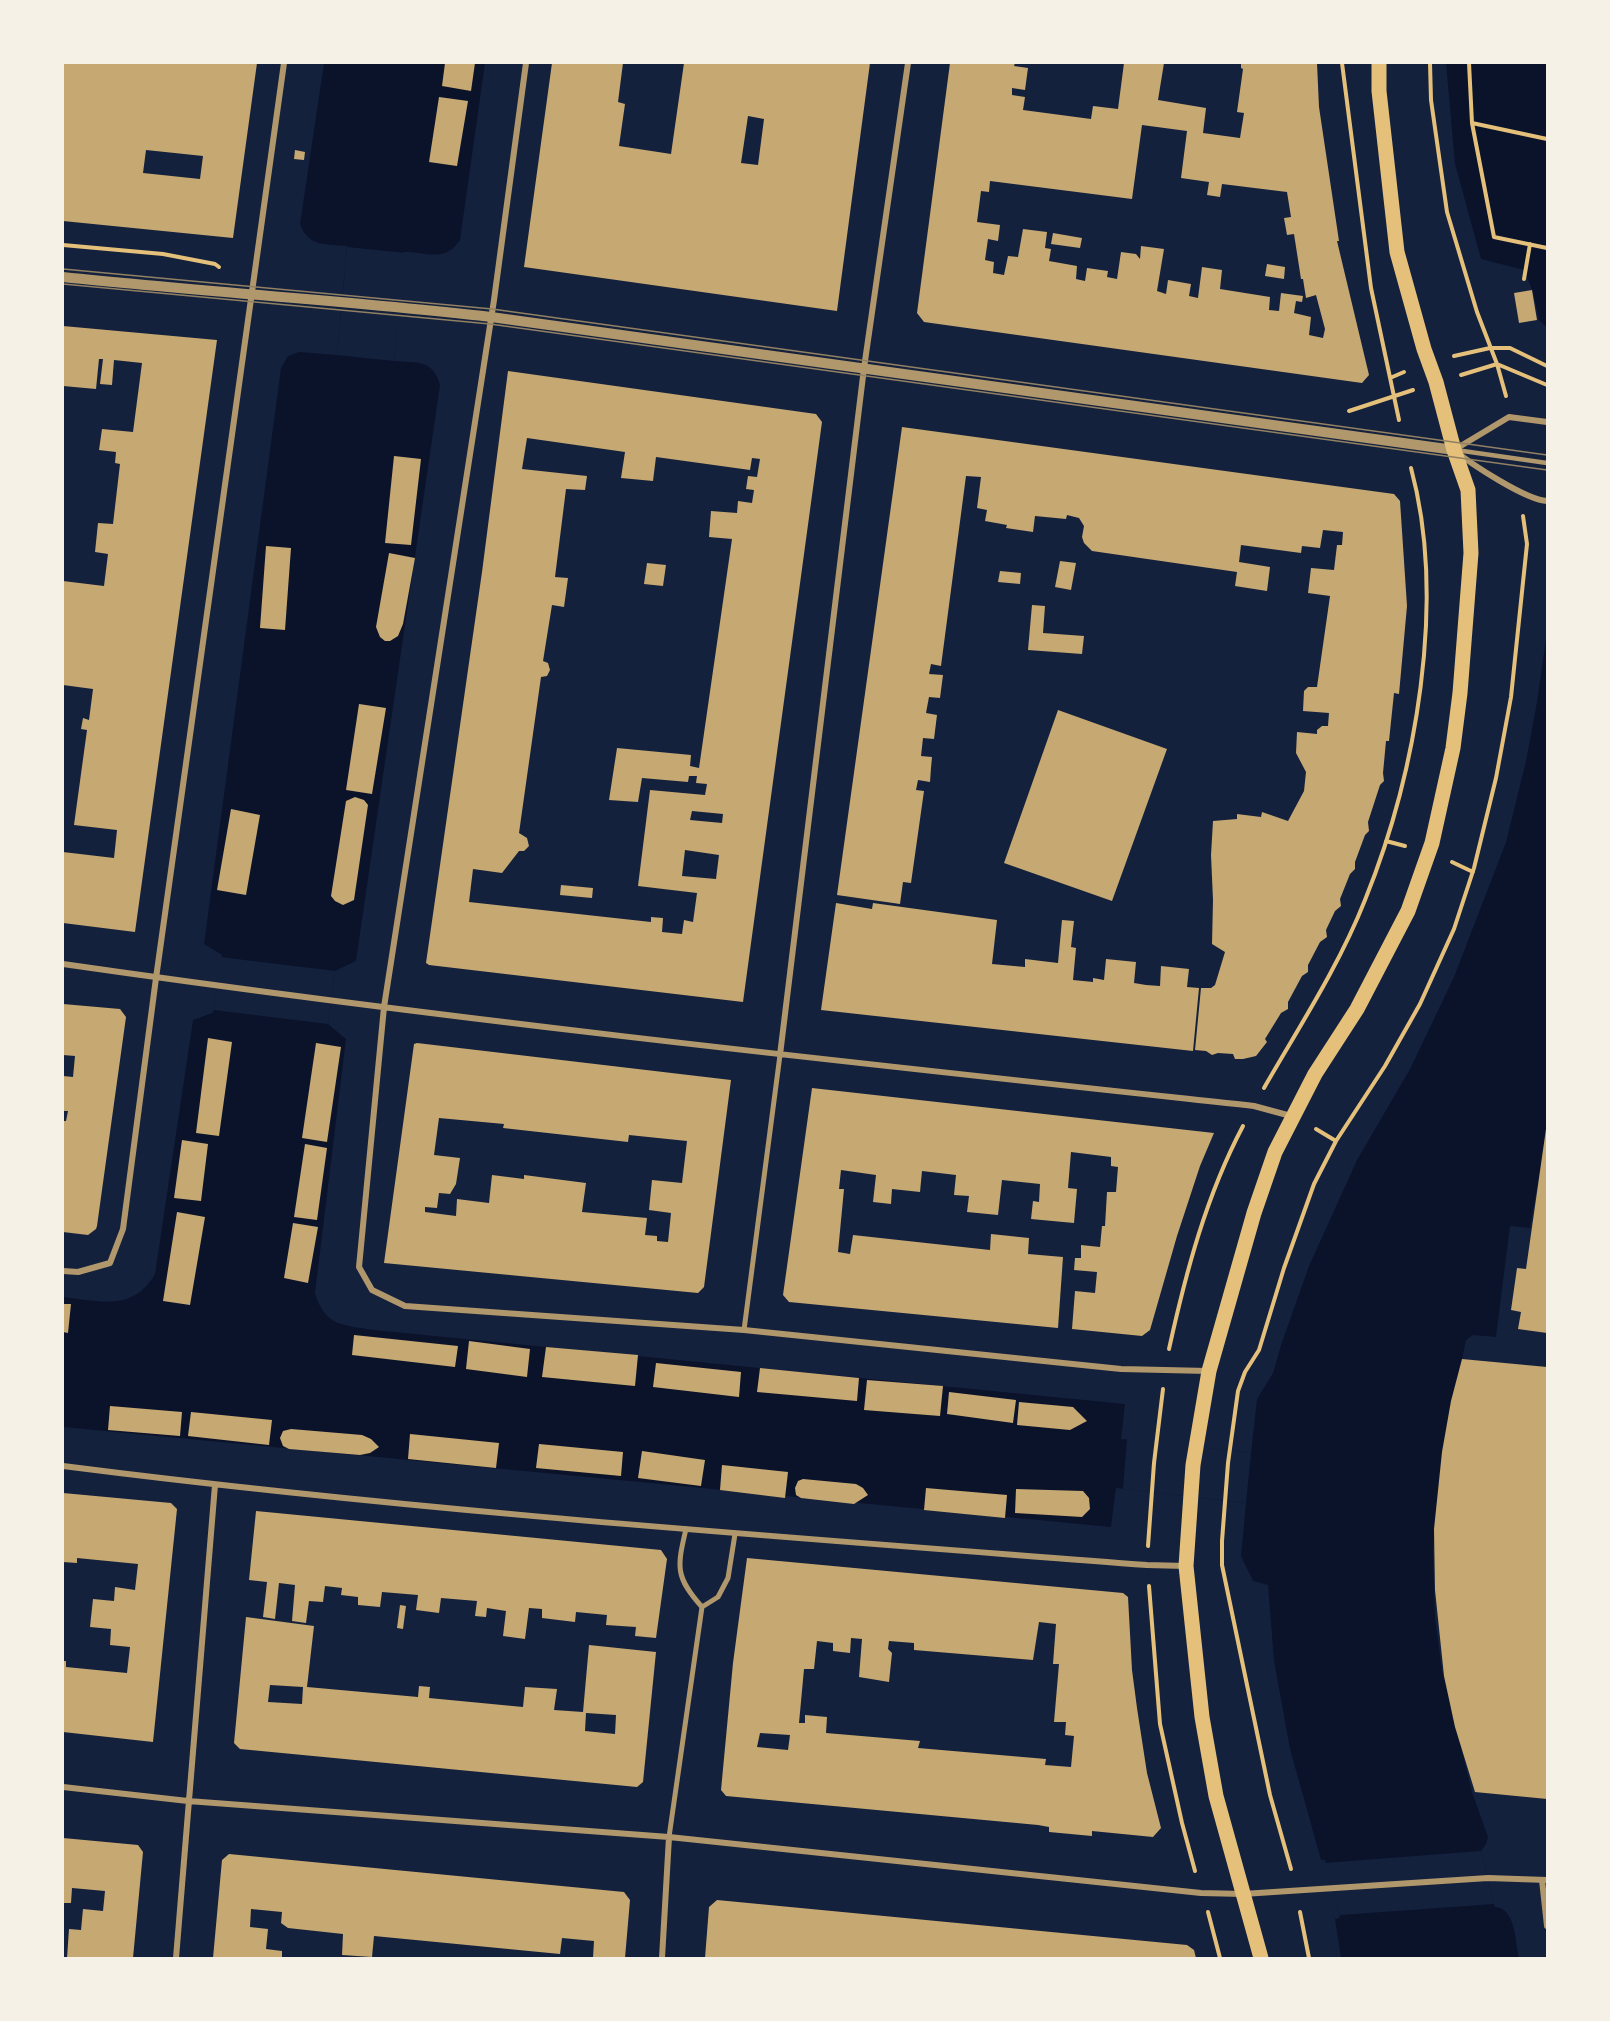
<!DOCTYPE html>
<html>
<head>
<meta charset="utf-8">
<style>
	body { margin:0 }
	#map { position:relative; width:1610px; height:2021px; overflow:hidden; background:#14213d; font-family:Jost,sans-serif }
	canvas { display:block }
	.frame { position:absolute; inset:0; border:64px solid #f6f1e7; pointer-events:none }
</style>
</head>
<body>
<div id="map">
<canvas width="1610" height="2021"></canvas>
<div class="frame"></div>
</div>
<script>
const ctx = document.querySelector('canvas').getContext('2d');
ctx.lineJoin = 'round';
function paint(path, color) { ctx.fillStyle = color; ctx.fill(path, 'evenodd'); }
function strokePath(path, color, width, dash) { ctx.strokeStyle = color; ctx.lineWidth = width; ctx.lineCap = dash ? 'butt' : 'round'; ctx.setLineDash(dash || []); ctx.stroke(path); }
const water = new Path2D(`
	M324 63H485L460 240C445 263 428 252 404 252L394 361C417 363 433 359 440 385L356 961 335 971 328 1024 346 1039 315 1293C325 1327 344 1325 374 1330L1125 1404 1121 1439 1251 1453 1257 1399 1273 1373 1281 1345 1309 1266 1357 1160 1410 1069 1454 977 1506 842 1526 761 1537 702 1547 632V1144L1543 1153 1530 1228 1510 1226 1496 1337 1473 1335 1466 1340 1441 1464 1433 1550 1435 1618 1442 1670 1472 1792 1488 1837 1486 1844 1481 1851 1494 1904 1495 1907C1516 1908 1515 1942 1519 1958H1341L1335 1919 1339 1918 1340 1915 1325 1860H1321L1290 1749 1274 1661 1268 1585 1253 1581 1241 1556 1246 1503 1116 1488 1111 1527 63 1427V1297C100 1301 133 1312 155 1274L193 1020 212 1013 214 1010 222 955 204 944 281 368 288 356 299 352 337 355 347 246C326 244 308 247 300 224Z
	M1446 63H1547V328L1539 320 1533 292 1524 270 1481 259 1455 164Z`);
const pier = new Path2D(`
	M347 247 405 253 394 361 337 355Z
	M220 957 335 971 328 1024 214 1010Z
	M1127 1439 1251 1453 1246 1503 1123 1489Z
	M1481 1851 1494 1904 1340 1915 1325 1863Z`);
const building = new Path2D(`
	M63 63H257L233 238 63 221ZM146 150 203 156 200 179 143 173Z
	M445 63H475L471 91 442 86Z
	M552 63H623L618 102 625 104 619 146 671 154 684 63H870L837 311 524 267ZM748 116 764 119 758 165 741 163Z
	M950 63H1015L1014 66 1028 68 1025 90 1012 88V95L1025 97 1023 110 1091 119 1093 106 1118 109 1124 63H1164L1158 100 1206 108 1203 133 1240 138 1244 113 1237 112 1243 69 1241 68V63H1317L1319 107 1339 241H1337L1369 375 1362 383 924 322 917 313ZM1142 125 1187 131 1181 178 1209 182 1207 195 1220 197 1222 184 1287 192 1291 217 1284 218 1287 235 1294 234 1301 279H1303L1306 298 1316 295 1325 329 1323 338 1309 335 1311 317 1294 313 1296 301 1302 302 1303 296 1281 293 1279 311 1269 310 1270 297 1220 289 1222 270 1202 267 1198 298 1189 296 1191 284 1168 280 1166 294 1157 291 1164 249 1141 246 1140 259 1136 254 1121 252 1117 279 1107 277 1108 271 1087 268 1085 281 1076 279 1077 266 1049 261 1051 249 1045 248 1047 232 1023 229 1018 257 1008 256 1004 275 993 273 994 262 985 260 988 239 998 241 1000 225 977 222 981 191 989 192 990 181 1132 199Z
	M439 97 468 101 457 166 429 162Z
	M295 150 305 152 304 160 294 159Z
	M1053 233 1082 238 1080 248 1051 244Z
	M1267 264 1285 267 1284 279 1265 276Z
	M1532 290 1537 320 1519 323 1514 293Z
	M63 326 217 340 135 932 63 923V852L114 858 117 830 74 825 87 730 81 729 83 718 89 720 93 689 63 685V581L104 586 108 554 95 552 98 523 113 524 120 464 115 463 116 452 99 450 102 429 133 432 142 363 114 360 112 385 100 384 103 359H99L96 389 63 386Z
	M508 371 816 414 822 422 743 1002 429 965 426 963 482 572ZM527 438 625 452 621 478 653 481 656 457 750 470 752 458 760 459 757 477 748 476 746 489 754 490 752 503 738 501 737 513 711 511 709 537 732 539 699 768 690 766 691 755 617 748 609 800 638 802 642 778 688 782 689 776H697L696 783 707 784 705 795 650 790 638 886 697 893 693 922 684 920 682 934 662 932 663 918 651 917V922L469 902 473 869 502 873 519 851H524L529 846 527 838 519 833 541 677 547 676 550 670 548 663 543 661 552 605 564 607 568 578 555 577 566 489 585 490 587 476 522 469ZM692 811 723 814 722 823 690 820ZM685 850 719 855 716 879 682 876Z
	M902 427 1394 494 1400 501 1407 606 1399 694 1394 693 1389 741H1386L1383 773 1384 781 1380 785 1368 822 1369 831 1365 835 1355 862V869L1350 874 1340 899 1341 906 1335 911 1326 930 1327 937 1320 942 1308 965V972L1302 976 1288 1002V1009L1281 1013 1265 1039 1267 1042 1256 1056 1243 1059H1235L1233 1054 1218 1053 1212 1055 1206 1051 1195 1050 1201 988H1211L1215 985 1225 952 1212 944 1213 900 1211 855 1213 821 1237 819V814L1261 817 1262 812 1288 821 1304 791 1306 772 1296 753 1297 732 1317 734V730L1322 726H1328L1329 713 1303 711 1304 691 1308 687H1317L1330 596 1308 593 1311 568 1334 570 1337 545H1342L1343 532 1323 530 1320 548 1302 546 1301 553 1241 545 1239 562 1270 567 1267 591 1235 586 1237 572 1092 551 1084 543 1082 537 1084 526 1079 518 1067 515 1066 519 1035 516 1033 532 1006 528 1007 525 985 521 987 510 977 508 981 477 966 476 941 666 931 664 929 674 943 675 940 698 929 697 926 713 937 715 934 739 923 738 921 756 932 757 931 768 930 782 918 780 916 790 924 791 911 883 903 882 900 904 837 895Z
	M394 456 421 459 411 545 385 543Z
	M266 546 291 548 285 630 260 628Z
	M389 553 415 558 403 624 398 636 390 641H385L380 637 376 627Z
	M1060 561 1076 563 1071 590 1055 587Z
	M647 563 666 565 663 586 644 584Z
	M1000 571 1021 573 1020 584 998 582Z
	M1032 605 1045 606 1043 633 1084 636 1082 654 1028 650Z
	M359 704 386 708 372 794 346 790Z
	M1058 710 1167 749 1112 901 1004 863Z
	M355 797 364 800 368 805 354 900 343 905 335 901 331 896 346 801Z
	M231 809 260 815 246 895 217 890Z
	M561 885 593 888 592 898 560 895Z
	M836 903 872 909 873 903 997 920 992 964 1025 967V959L1058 963 1062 920 1074 921 1071 947 1076 948 1073 980 1093 982V978L1104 980 1106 959 1136 962 1134 983 1146 985 1160 986 1161 966 1189 969 1187 987 1199 988 1193 1051 821 1010Z
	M63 1004 120 1009 126 1017 97 1226 96 1229 88 1235 63 1232V1121H66L68 1111H63V1076L73 1077 75 1056 63 1055Z
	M208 1038 232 1042 219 1136 196 1133Z
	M316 1043 341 1047 327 1142 302 1138Z
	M417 1043 731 1080 704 1287 698 1293 384 1263 414 1044ZM439 1118 504 1124 503 1128 628 1142 629 1135 687 1141 682 1183 652 1180 649 1210 671 1213 668 1242 657 1241V1236L645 1235 647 1218 582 1212 586 1183 524 1175V1179L492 1175 489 1203 457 1199 456 1216 425 1212V1207L437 1208 439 1193 450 1194 456 1184 460 1158 434 1155Z
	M812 1088 1214 1133 1200 1166 1177 1236 1150 1330 1142 1336 1072 1329 1075 1291 1095 1293 1097 1272 1074 1270 1075 1258H1081V1245L1100 1247 1102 1226H1105L1107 1192H1116L1118 1167 1111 1166V1157L1071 1152 1068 1188 1077 1189 1074 1223 1031 1219 1033 1201 1039 1202 1040 1184 1002 1180 998 1215 967 1212 969 1196 954 1195 956 1175 922 1171 920 1192 892 1189 891 1204 873 1202 876 1175 841 1170 839 1189H844L838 1252 850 1254 853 1235 990 1250 991 1234 1029 1238 1028 1254 1063 1257 1058 1328 789 1302 783 1295Z
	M1546 1129H1547V1333L1518 1329 1521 1312 1511 1310 1517 1268 1526 1269Z
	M182 1140 208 1144 201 1201 174 1198Z
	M305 1144 327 1148 317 1220 294 1217Z
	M177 1212 205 1217 190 1305 163 1301Z
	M293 1223 318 1227 308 1283 284 1278Z
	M63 1304H71L68 1333 63 1332Z
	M354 1335 458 1346 455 1367 352 1355Z
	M469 1341 530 1349 527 1377 466 1369Z
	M546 1347 638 1355 635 1386 542 1377Z
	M1462 1359 1547 1367V1799L1475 1792 1455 1727 1444 1676 1435 1590 1434 1529 1442 1452 1451 1401Z
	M656 1363 741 1372 739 1397 653 1387Z
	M760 1368 859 1378 857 1401 757 1392Z
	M867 1380 943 1386 940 1416 864 1410Z
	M949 1392 1016 1400 1013 1423 947 1414Z
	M1019 1402 1073 1407 1087 1421 1070 1430 1017 1425Z
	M110 1406 182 1412 180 1436 108 1430Z
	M191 1412 272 1420 269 1445 188 1436Z
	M291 1429 362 1435 371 1439 379 1447 370 1453 360 1455 289 1449 283 1446 280 1438 283 1431Z
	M410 1434 499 1443 496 1468 408 1459Z
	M539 1444 623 1452 621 1476 536 1468Z
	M642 1451 705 1460 701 1486 638 1478Z
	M722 1465 788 1472 785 1498 720 1490Z
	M803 1479 856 1484 863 1488 868 1495 854 1504 801 1498 796 1495 795 1488 798 1481Z
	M926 1488 1007 1495 1005 1518 924 1510Z
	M1016 1489 1083 1491 1089 1498 1090 1509 1082 1517 1015 1513Z
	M63 1493 171 1503 177 1509 153 1742 63 1732V1661H66V1667L127 1673 130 1647 110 1645 111 1629 90 1627 93 1599 114 1601 115 1587 135 1590 138 1564 77 1558V1563L63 1562Z
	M256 1511 661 1550 667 1559 656 1638 635 1636 636 1627 606 1625 607 1615 576 1612 575 1622 542 1618V1609L529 1608 525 1639 503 1636 506 1611 487 1608 486 1617 475 1616 477 1601 441 1598 439 1613 416 1610 418 1595 382 1592 380 1607 358 1605V1597L341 1595 342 1588 325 1586 323 1602 309 1601 306 1623 292 1621 295 1585 279 1583 275 1619 263 1617 267 1582 249 1580Z
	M747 1558 1123 1593 1128 1597 1132 1670 1137 1708 1147 1773 1161 1828 1153 1837 1092 1831V1836L1049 1832V1827L1038 1825 726 1796 721 1790 733 1663ZM1039 1622 1056 1624 1053 1664H1059L1054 1722H1066L1065 1735 1074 1736 1071 1767 1045 1765 1046 1759 918 1748 920 1741 826 1733 827 1717 805 1715V1723H799L804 1669H814L817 1641 833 1643V1651L850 1653 851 1638 862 1639 859 1677 889 1682 892 1653 888 1649 889 1641 914 1643V1650L1033 1660ZM760 1733 790 1735 788 1750 757 1747Z
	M400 1605 406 1606 403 1629 397 1628Z
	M246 1617 314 1626 307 1687 418 1697 419 1686 430 1687 429 1698 523 1707 525 1687 557 1689 554 1710 583 1712 589 1645 656 1652 643 1782 637 1787 240 1749 234 1743ZM270 1685 303 1687 302 1704 268 1702ZM586 1713 616 1715 615 1734 585 1731Z
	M63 1838 138 1845 143 1852 133 1958H67L69 1929 81 1930 83 1909 103 1911 105 1891 72 1888 71 1903H63Z
	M229 1854 624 1892 630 1900 625 1958H593L594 1941 562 1938 560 1954 374 1936 372 1957 342 1955 343 1934 288 1928 281 1923 282 1912 251 1909 250 1927 268 1929 266 1949 282 1951V1958H213L222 1860Z
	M717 1900 1187 1945 1194 1950 1196 1958H705L709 1907Z`);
const path = new Path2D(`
	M1342 63 1371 288 1399 420
	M1430 63 1431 100 1447 212 1477 312 1497 364 1506 396
	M1469 63 1472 123 1494 237 1547 248
	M1472 123 1547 139
	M63 245 163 254 215 264 219 267
	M1524 279 1530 244
	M1454 356 1490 348H1510L1547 366
	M1461 375 1497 364 1547 385
	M1390 378 1404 372
	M1349 411 1413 390
	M1386 841 1405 846
	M1452 862 1473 872
	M1264 1088C1299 1027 1339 966 1365 900 1416 774 1447 601 1411 468
	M1316 1129 1336 1141
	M1169 1349C1186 1272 1206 1196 1243 1126
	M1148 1546 1154 1463 1163 1389
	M1149 1586 1160 1724 1182 1823 1195 1871
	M1291 1869 1270 1795 1222 1565V1541L1228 1463 1238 1391 1245 1372 1259 1350 1284 1268 1314 1184 1336 1141 1385 1066 1420 1004 1454 929 1474 868 1496 778 1511 697 1527 544 1523 516
	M1208 1912 1220 1958
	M1300 1912 1309 1958`);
const service = new Path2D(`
	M1456 450 1547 463`);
const pedestrian = new Path2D(`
	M744 1330 780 1055
	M686 1529C677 1567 675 1577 702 1607
	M669 1837 702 1607 718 1597 728 1578 735 1534`);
const minor = new Path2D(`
	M526 63 494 300 384 1007 359 1267 372 1290 405 1306 744 1330 1121 1369 1208 1371
	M1547 422 1509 417 1454 450C1471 464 1526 500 1547 501
	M63 964C459 1021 856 1063 1254 1106L1291 1116
	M780 1055 864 368 908 63
	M63 1271 78 1272 110 1263 123 1229 156 978 284 63
	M63 1466C423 1512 785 1537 1147 1565L1186 1566
	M63 1787 188 1801 669 1837 1201 1893 1243 1894 1488 1878 1547 1880
	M1542 1880 1547 1926
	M176 1958 215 1485
	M662 1958 669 1837`);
const tertiary = new Path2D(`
	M63 277C206 292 349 301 491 317L1454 450`);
const primary = new Path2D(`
	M1261 1958 1216 1796 1202 1717 1186 1566 1193 1465 1209 1371 1254 1213 1275 1152 1315 1074 1357 1009 1408 911 1432 843 1453 748 1460 693 1471 553 1468 490 1454 450 1436 382 1424 349 1397 252 1379 91V63`);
const tram = new Path2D(`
	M63 269 492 309 1547 455
	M63 284 490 324 1547 470`);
paint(water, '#0b132b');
paint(pier, '#14213d');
paint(building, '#c6a872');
strokePath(path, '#e5c07b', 4);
strokePath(service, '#b1986c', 4.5);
strokePath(pedestrian, '#b1986c', 5);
strokePath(minor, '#b1986c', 6);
strokePath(tertiary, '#b1986c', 10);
strokePath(primary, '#e5c07b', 15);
strokePath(tram, '#918062', 1.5);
</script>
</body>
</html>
